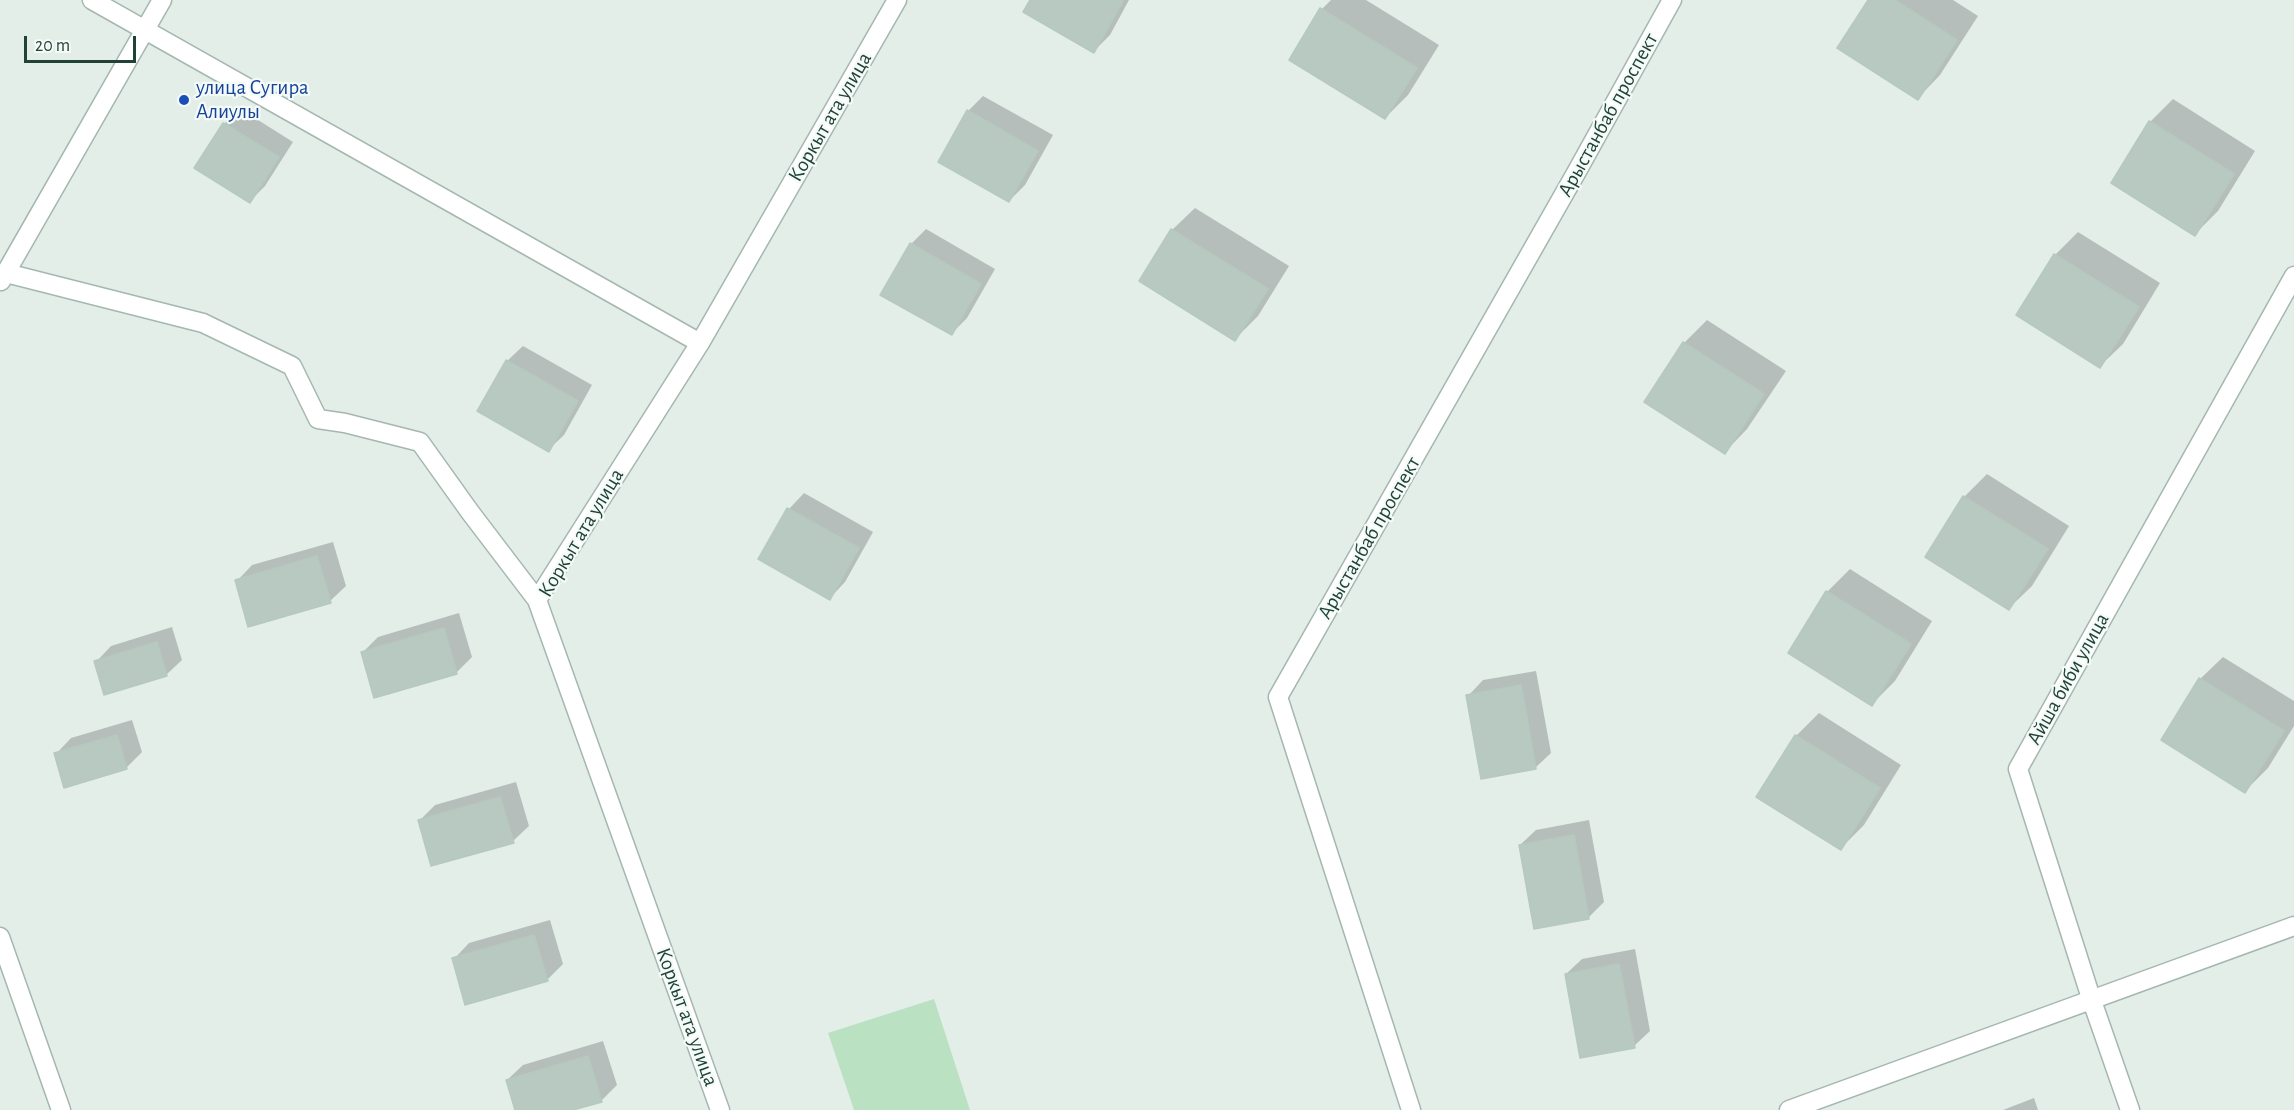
<!DOCTYPE html>
<html>
<head>
<meta charset="utf-8">
<style>
	body { margin:0 }
	#map { position:relative; width:2294px; height:1110px; overflow:hidden; background:#e3eee9; font-family:"Alegreya Sans",sans-serif }
	canvas { display:block }
	.scale { position:absolute; left:24px; top:36px; width:112px; height:27px; box-sizing:border-box; border:3px solid #214237; border-top:0; padding-left:8px; font-size:18px; line-height:21px; white-space:nowrap; color:#214237; -webkit-text-stroke:4px #f4faf7; paint-order:stroke }
</style>
</head>
<body>
<div id="map">
<canvas width="2294" height="1110"></canvas>
<div class="scale">20 m</div>
</div>
<script>
const ctx = document.querySelector('canvas').getContext('2d');
ctx.lineJoin = 'round';
function paint(path, color) { ctx.fillStyle = color; ctx.fill(path, 'evenodd'); }
function strokePath(path, color, width, dash) { ctx.strokeStyle = color; ctx.lineWidth = width; ctx.lineCap = dash ? 'butt' : 'round'; ctx.setLineDash(dash || []); ctx.stroke(path); }
function label(font, color, halo, rows, align = 'center') {
  ctx.font = font + ' "Alegreya Sans",sans-serif'; ctx.lineWidth = 4.5; ctx.setLineDash([]); ctx.textBaseline = 'middle'; ctx.strokeStyle = halo; ctx.fillStyle = color; for (const [text, x, y, turn = 0] of rows) {
    ctx.save(); ctx.translate(x, y); ctx.rotate((+turn || 0) * Math.PI / 180); ctx.textAlign = isNaN(turn) ? turn : align; if (halo) ctx.strokeText(text, 0, 0); ctx.fillText(text, 0, 0); ctx.restore();
  }
}
const green = new Path2D(`
	M934 999 970 1110H854L828 1033Z`);
const shadow = new Path2D(`
	M1031 0H1129L1110 35 1094 51Z
	M1331 0H1366L1439 45 1408 95 1385 118 1322 9Z
	M1869 0H1953L1978 16 1940 75 1918 98Z
	M983 96 1053 135 1025 185 1009 201 968 111Z
	M2173 99 2255 151 2218 211 2195 234 2150 122Z
	M239 108 293 142 265 186 250 201 224 124Z
	M1195 208 1289 266 1258 316 1235 339 1172 230Z
	M926 229 995 269 967 318 952 333 911 244Z
	M2078 232 2160 283 2123 344 2100 366 2018 315 2055 255Z
	M1707 320 1786 371 1747 429 1725 452 1684 343Z
	M523 346 592 385 564 435 548 450 507 361Z
	M1987 474 2069 526 2032 586 2009 608 1927 557 1964 497Z
	M804 493 873 532 845 582 830 598 761 559 789 509Z
	M333 542 346 586 330 601 237 581 252 565Z
	M1850 569 1932 621 1895 681 1872 704 1827 592Z
	M459 613 472 657 456 673 363 652 378 637Z
	M172 627 182 660 166 675 96 662 111 646Z
	M2223 657 2294 701V726L2268 768 2245 791 2200 679Z
	M1536 671 1551 753 1535 768 1468 696 1483 680Z
	M1819 713 1901 765 1864 825 1841 848 1796 736Z
	M132 720 142 752 127 767 65 786 56 754 71 738Z
	M516 782 529 826 513 841 420 820 435 805Z
	M1589 820 1604 902 1588 918 1520 845 1536 830Z
	M550 920 563 964 547 980 454 959 469 943Z
	M1635 949 1650 1031 1634 1046 1566 974 1582 959Z
	M603 1041 617 1085 601 1101 568 1110H516L507 1080 523 1065Z
	M2034 1098 2038 1110H2003Z`);
const building = new Path2D(`
	M1030 0H1122L1123 1 1094 53 1023 12Z
	M1868 0H1895L1957 40 1918 100 1837 48Z
	M1320 8 1417 68 1385 119 1289 60Z
	M967 110 1038 151 1009 202 938 162Z
	M2149 121 2234 174 2195 236 2111 183Z
	M223 123 279 157 250 203 194 168Z
	M1171 229 1268 289 1235 341 1139 281Z
	M910 243 981 284 952 335 880 295Z
	M2054 254 2139 307 2100 368 2016 315Z
	M1683 342 1764 394 1725 454 1644 402Z
	M506 360 578 401 549 452 477 411Z
	M1963 496 2048 549 2009 610 1925 557Z
	M787 508 859 548 830 600 758 559Z
	M317 556 331 603 248 627 235 580Z
	M1826 591 1911 644 1872 706 1788 653Z
	M444 628 457 674 374 698 361 652Z
	M157 642 167 676 104 695 94 661Z
	M2199 678 2284 731 2245 793 2161 740Z
	M1521 685 1536 769 1481 779 1466 695Z
	M117 735 127 769 64 788 54 753Z
	M1795 735 1880 788 1841 850 1756 797Z
	M500 797 514 843 431 866 418 820Z
	M1574 835 1589 919 1534 929 1519 845Z
	M534 935 548 981 465 1005 452 958Z
	M1619 964 1635 1048 1580 1058 1565 974Z
	M588 1056 602 1102 573 1110H515L506 1080Z`);
const minor = new Path2D(`
	M92 0 700 343
	M6 273 203 323 292 366 318 419 345 423 420 442 470 512 537 600
	M1 281 162 0
	M0 937 61 1110
	M720 1110 537 600 700 343 897 0
	M1411 1110 1278 697 1576 173 1672 0
	M1789 1110 2294 926
	M2130 1110 2091 998 2018 769 2294 276`);
const markers = [
	[184,100,6,"#1a4fb4"]
];
const transitNames = [
	["улица Сугира",196,88],
	["Алиулы",196,112]
];
const streetNames = [
	["Арыстанбаб проспект",1608,115,-61],
	["Коркыт ата улица",830,117,-60],
	["Коркыт ата улица",581,533,-59],
	["Арыстанбаб проспект",1369,538,-60],
	["Айша биби улица",2068,679,-61],
	["Коркыт ата улица",687,1017,70]
];
paint(green, '#bae1c2');
paint(shadow, '#0003');
paint(building, '#b8c9c1');
strokePath(building, '#b5c9bf', 1.5);
strokePath(minor, '#a5b7b0', 21);
strokePath(minor, '#fff', 18);
for (const [x, y, r, color] of markers) { const dot = new Path2D(); dot.arc(x, y, r, 0, 2 * Math.PI); ctx.fillStyle = color; ctx.fill(dot); strokePath(dot, '#f4faf7', 2); }
label('21px', '#164399', '#f4faf7', transitNames, 'left');
label('21px', '#214237', '#f4faf7', streetNames);
</script>
</body>
</html>
